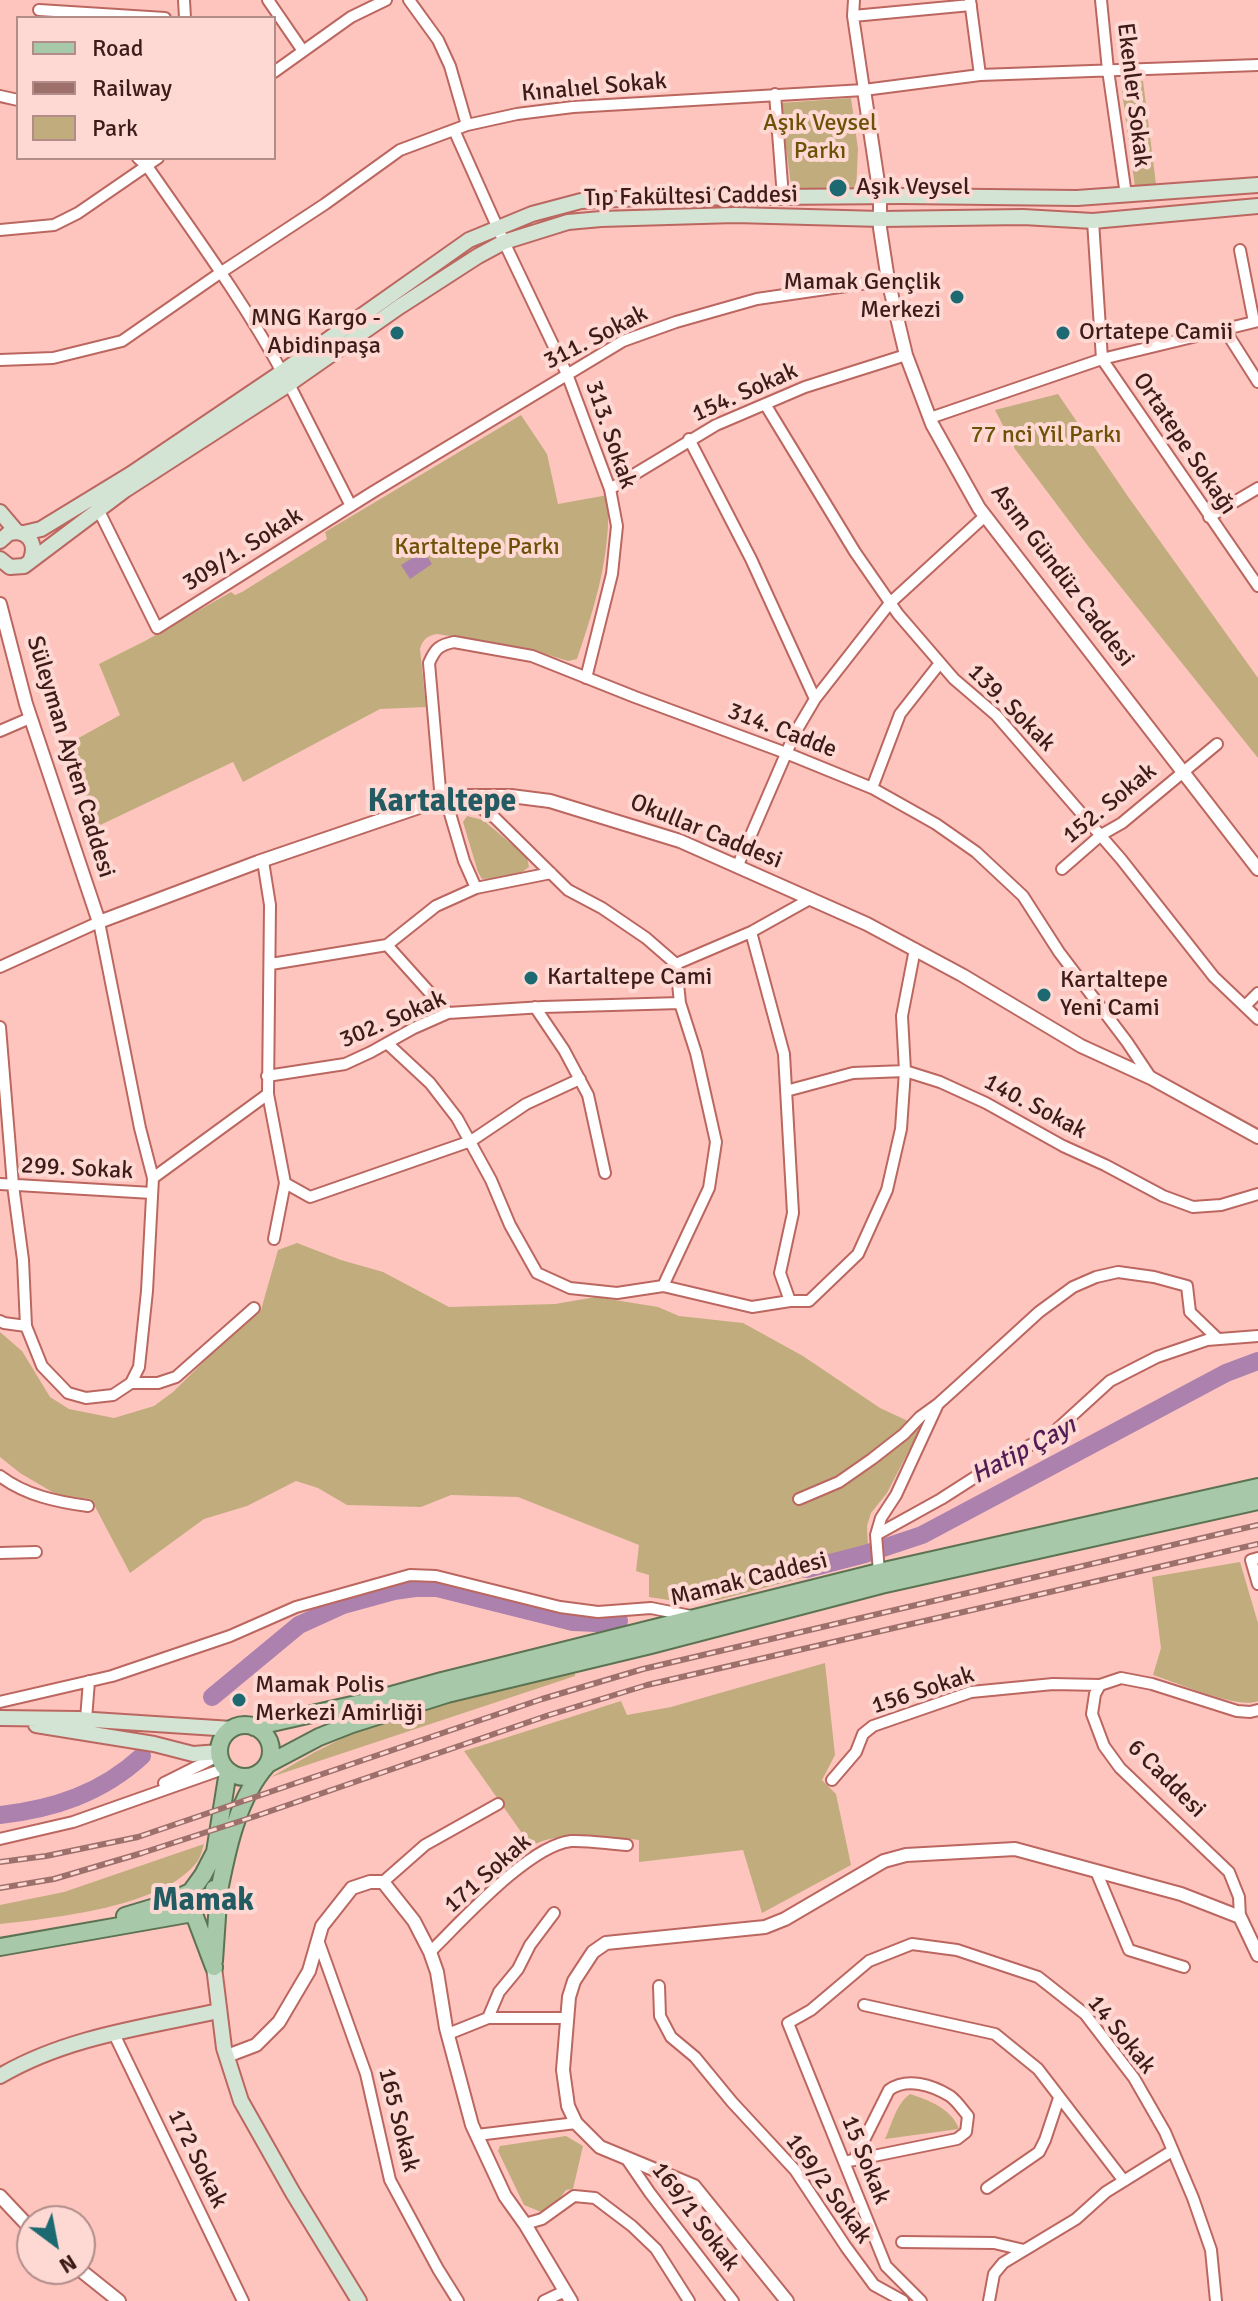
<!DOCTYPE html>
<html>
<head>
<meta charset="utf-8">
<style>
	body { margin:0 }
	#map { position:relative; width:1258px; height:2301px; overflow:hidden; background:#fec5bf; font-family:Signika,sans-serif }
	canvas { display:block }
	.legend { position:absolute; left:16px; top:16px; width:260px; height:144px; box-sizing:border-box; background:#fed8d3; border:2px solid #b18c88; margin:0; padding:10px 14px; list-style:none; font-size:24px; color:#3d1b18 }
	.legend li { display:flex; align-items:center; gap:16px; height:40px }
	.legend b { width:40px; border:2px solid #b18c88 }
	.north { position:absolute; left:16px; top:2205px; width:80px; height:80px; box-sizing:border-box; background:#fed8d3; border:2px solid #b18c88; border-radius:50%; rotate:148deg; font-size:22px; font-weight:700; line-height:32px; text-align:center; color:#3d1b18 }
	.north::after { content:''; display:block; margin:auto; width:28px; height:36px; background:#1d6971; clip-path:polygon(50% 0,100% 100%,50% 72%,0 100%) }
</style>
</head>
<body>
<div id="map">
<canvas width="1258" height="2301"></canvas>
<ul class="legend">
<li><b style="height:10px;background:#a7c8a9"></b>Road</li>
<li><b style="height:10px;background:#9e706c"></b>Railway</li>
<li><b style="height:22px;background:#c1ac7d"></b>Park</li>
</ul>
<div class="north">N</div>
</div>
<script>
const ctx = document.querySelector('canvas').getContext('2d');
ctx.lineJoin = 'round';
function paint(path, color) { ctx.fillStyle = color; ctx.fill(path, 'evenodd'); }
function strokePath(path, color, width, dash) { ctx.strokeStyle = color; ctx.lineWidth = width; ctx.lineCap = dash ? 'butt' : 'round'; ctx.setLineDash(dash || []); ctx.stroke(path); }
function label(font, color, halo, rows, align = 'center') {
  ctx.font = font + ' Signika,sans-serif'; ctx.lineWidth = 8; ctx.setLineDash([]); ctx.textBaseline = 'middle'; ctx.strokeStyle = halo; ctx.fillStyle = color; for (const [text, x, y, turn = 0] of rows) {
    ctx.save(); ctx.translate(x, y); ctx.rotate((+turn || 0) * Math.PI / 180); ctx.textAlign = isNaN(turn) ? turn : align; if (halo) ctx.strokeText(text, 0, 0); ctx.fillText(text, 0, 0); ctx.restore();
  }
}
const green = new Path2D(`
	M1143 81 1156 184 1135 187 1121 84Z
	M851 98 858 149 856 191 792 192 780 103Z
	M1058 394 1129 498 1258 678V758L1088 546 1015 449 995 410Z
	M521 415 547 454 558 504 608 495C611 555 596 603 577 659L568 661 526 648 437 634C427 636 423 639 420 649L426 707 380 709 243 782 233 762 96 827 66 745 120 715 99 664 145 641 231 592 235 595 242 592 327 539 325 532Z
	M467 816 483 820 527 857 529 867C515 879 499 878 482 879L478 872 463 822Z
	M297 1243 341 1260 383 1272 449 1307 555 1304 596 1297 658 1307 679 1316 743 1323 803 1356 880 1408 921 1427 887 1493 871 1513 867 1526 868 1545 801 1563 805 1577 718 1600 675 1601 649 1597V1575L636 1571 639 1545 518 1497 451 1495 421 1507 347 1505 318 1488 296 1481 247 1506 204 1519 130 1573 91 1499 59 1496 20 1473 0 1457V1332L22 1351 50 1397 69 1409 114 1418 154 1406 173 1392 248 1318 261 1310 278 1250Z
	M1240 1562 1258 1623V1701C1239 1710 1175 1682 1153 1675L1161 1648 1152 1577Z
	M825 1663 835 1755 822 1780 836 1794 851 1865 762 1913 743 1850 639 1862V1840C606 1837 561 1830 531 1846L464 1751 621 1701 627 1715 671 1707Z
	M575 1670V1676L271 1777 315 1752 351 1734 394 1718Z
	M204 1844C202 1850 201 1857 197 1862 163 1907 54 1918 0 1924V1905L64 1892Z
	M910 2094C929 2100 952 2109 959 2129L885 2139C892 2124 896 2104 910 2094Z
	M566 2136 583 2146 573 2189 566 2190 556 2203 541 2212 524 2205 498 2151 500 2146Z`);
const water = new Path2D(`
	M424 551 432 564 410 579 401 565Z`);
const river = new Path2D(`
	M807 1569 865 1554 922 1535 1226 1373 1258 1361
	M212 1697 299 1625 343 1605 394 1591 415 1588H437L573 1622 596 1623 619 1621
	M0 1815C54 1809 102 1793 142 1756`);
const minor = new Path2D(`
	M184 0 185 18
	M268 0 303 51
	M409 0 438 40 450 66 467 125
	M854 0 853 16 864 90
	M970 0 980 75
	M1101 0 1108 70 1126 195
	M39 10 165 18
	M853 16 971 5
	M274 72 351 17 386 0
	M775 94 783 197
	M0 96 18 100
	M454 130 504 242 567 374 610 489 617 526 612 574 586 678
	M138 158 147 166C194 234 243 300 282 372
	M1093 221 1102 359 1258 586
	M0 230 54 225 78 213 158 158
	M1240 250 1254 322
	M1225 330 1258 382
	M0 360 53 358 122 341 220 273 325 204 400 150 467 125 517 114 573 107 864 90 980 75 1258 65
	M289 384 351 506
	M765 404 855 552 898 614 954 679 996 715 1121 859 1214 977 1258 1019
	M930 418 1102 359 1258 321
	M689 439 751 559 815 699 795 733 738 865
	M610 489 716 425 805 387 906 355
	M98 509 157 628 373 492 623 341 676 322 757 299 888 280
	M1209 517 1258 488
	M815 699 890 603 985 516
	M0 731 30 718
	M872 788 900 714 940 663
	M464 796 495 818 568 890 602 908 646 938 676 964 680 1003 696 1053 716 1142 709 1188 663 1286
	M446 800 464 861 476 888
	M441 801 429 663C435 649 439 645 454 642L532 656 635 697 786 753 872 788 936 824 976 852 1023 896 1059 952 1127 1042 1151 1078
	M263 861 270 905 268 1094 285 1183 274 1239
	M1062 869 1101 835 1122 823 1217 744
	M751 932 784 1054 793 1213 780 1273 790 1301H809L858 1254 887 1190 901 1129 905 1071 902 1016 915 949
	M387 945 448 1013
	M271 964 387 945 436 906 476 888 551 873
	M676 964 751 932 810 899
	M0 967 99 922 140 1128 153 1178 147 1291 139 1367 131 1383 113 1395 86 1398 68 1393 42 1366 26 1326 23 1260 13 1185 0 1027
	M1245 1006 1258 993
	M535 1007 564 1050 588 1095 605 1173
	M387 1043 430 1083 457 1118 491 1180 510 1225 537 1273 570 1288 617 1293 663 1286 752 1307 790 1301
	M267 1076 345 1064 371 1052 414 1028 448 1013 543 1007 680 1003
	M786 1091 853 1073 905 1071 940 1082 986 1103 1063 1146 1105 1165 1163 1196 1193 1207 1221 1205 1258 1194
	M153 1178 268 1094
	M285 1183 310 1197 471 1141 526 1104 580 1079
	M0 1184 152 1193
	M0 1321 4 1323 26 1326
	M131 1383H158L176 1377 254 1308
	M0 1476C25 1495 57 1502 88 1506
	M799 1499 839 1482 872 1459 904 1434 920 1417 938 1404
	M876 1535 941 1499 1005 1458 1052 1434 1110 1381 1157 1357 1207 1340 1258 1336
	M0 1553 36 1552
	M1258 1558 1251 1560 1258 1584
	M879 1572 876 1535 881 1518 896 1495 938 1404 958 1386 1039 1312 1073 1287 1096 1277 1118 1272 1154 1277 1187 1286 1190 1312 1218 1339
	M0 1702 112 1676 230 1636 296 1607 410 1575 436 1576 560 1607 598 1612 651 1608 691 1616
	M86 1719 89 1681
	M832 1780 856 1752 863 1734 873 1726 971 1692 1053 1684 1100 1685
	M164 1783 220 1755
	M0 1839 73 1822 226 1768
	M1096 1871 1129 1950 1184 1967
	M383 1882 425 1845 498 1804
	M1240 1917 1239 1897 1229 1872 1120 1768 1104 1746 1092 1714 1095 1694 1100 1685 1121 1678 1152 1684 1237 1711 1250 1712 1258 1710
	M318 1940 366 2074 390 2180 438 2269 458 2301
	M430 1952C461 1922 528 1846 571 1841 588 1840 609 1844 627 1845
	M659 1986 660 2016 671 2037 695 2057 732 2102 795 2170 846 2247 874 2285 903 2301
	M864 2005 995 2034 1038 2069 1124 2181
	M488 2018 499 1992 518 1969 530 1945 554 1913
	M114 2034 243 2301
	M448 2034 488 2018H567
	M477 2135 576 2123
	M626 2158 650 2193 733 2301
	M844 2162 854 2160 957 2139 966 2132 968 2116C962 2109 957 2101 950 2096 932 2085 907 2077 889 2090L854 2160
	M987 2188 1039 2152 1045 2140 1059 2098
	M525 2224 542 2219 574 2196 595 2198 632 2226 656 2249 689 2301
	M902 2242 994 2243 1024 2250
	M544 2301 565 2291
	M921 2301 886 2266 788 2023 811 2010 869 1961 912 1944 957 1950 1038 1977 1085 2014 1134 2078 1165 2132 1193 2198 1211 2250 1216 2301
	M989 2301 994 2274 1003 2263 1076 2219 1106 2192 1172 2151`);
const tertiary = new Path2D(`
	M864 90 880 196V228L888 280 906 355 932 424 979 508 1258 869
	M0 604 26 704 99 922 258 862 428 804 464 796H511L550 801 680 841 867 924 962 975 1081 1046 1151 1078 1258 1137
	M227 2056 256 2045 279 2022 309 1971 322 1926 352 1888 370 1882H383L414 1921 430 1952 437 1972 446 2028 472 2125 505 2196 525 2224 571 2301
	M0 2196 32 2230
	M79 2269 119 2301
	M787 2301 694 2186 600 2147 576 2123 568 2106 563 2070 569 1997 574 1981 593 1952 606 1943 765 1927 785 1919 884 1861 906 1855 1015 1849 1181 1894 1240 1917 1258 1955`);
const secondary = new Path2D(`
	M0 512 17 532C31 534 36 546 31 559
	M24 533 41 529 131 474 282 372 469 240 532 214 581 201 640 198 902 196 1077 198 1258 185
	M0 541 9 533 17 532
	M0 559 10 567 24 566 125 490 289 384 399 307 478 256 504 242 568 222 601 219 735 215 881 219 1023 217 1093 221 1258 206
	M0 1718 78 1719 232 1729
	M36 1725 154 1744 193 1754 220 1752
	M214 1967 224 2048 241 2101 293 2193 359 2301
	M0 2076C66 2037 145 2027 219 2011`);
const primary = new Path2D(`
	M219 1751a26 26 0 1 1 52 0a26 26 0 1 1-52 0Z
	M254 1727 370 1701 442 1681 879 1572 1258 1487
	M268 1764 319 1737 352 1724 447 1694 651 1645 881 1585 1258 1501
	M218 1896C226 1855 236 1804 262 1771
	M125 1916 165 1904 188 1893
	M0 1947 193 1913
	M214 1961 218 1902 214 1889
	M214 1967 194 1914 188 1907 187 1897 203 1875 215 1852 228 1771`);
const rail = new Path2D(`
	M0 1862 46 1856 138 1837 542 1699 643 1669 1258 1525
	M0 1888 54 1879 142 1853 256 1816 549 1715 647 1685 1258 1544`);
const markers = [
	[838,188,10,"#1d6971"],
	[957,297,8,"#1d6971"],
	[397,333,8,"#1d6971"],
	[1063,333,8,"#1d6971"],
	[531,978,8,"#1d6971"],
	[1044,995,8,"#1d6971"],
	[239,1700,8,"#1d6971"]
];
const streetNames = [
	["Kınalıel Sokak",594,88,-5],
	["Ekenler Sokak",1133,95,83],
	["Tıp Fakültesi Caddesi",691,197,-1],
	["311. Sokak",596,338,-27],
	["154. Sokak",745,393,-24],
	["313. Sokak",610,435,71],
	["Ortatepe Sokağı",1184,444,56],
	["309/1. Sokak",243,550,-32],
	["Asım Gündüz Caddesi",1062,576,53],
	["139. Sokak",1011,708,45],
	["314. Cadde",782,731,21],
	["Süleyman Ayten Caddesi",70,757,73],
	["152. Sokak",1110,804,-39],
	["Okullar Caddesi",706,832,22],
	["302. Sokak",393,1020,-23],
	["140. Sokak",1035,1107,28],
	["299. Sokak",77,1169,3],
	["Mamak Caddesi",749,1580,-14],
	["156 Sokak",923,1691,-18],
	["6 Caddesi",1166,1779,45],
	["171 Sokak",488,1874,-41],
	["14 Sokak",1121,2035,51],
	["165 Sokak",398,2120,76],
	["172 Sokak",197,2159,64],
	["15 Sokak",865,2160,68],
	["169/2 Sokak",828,2189,54],
	["169/1 Sokak",695,2217,53]
];
const parkNames = [
	["Aşık Veysel",820,124],
	["Parkı",820,152],
	["77 nci Yil Parkı",1046,436],
	["Kartaltepe Parkı",477,548]
];
const poiNames = [
	["Aşık Veysel",856,188],
	["Mamak Gençlik",941,283,"right"],
	["Merkezi",941,311,"right"],
	["MNG Kargo -",381,319,"right"],
	["Abidinpaşa",381,347,"right"],
	["Ortatepe Camii",1079,333],
	["Kartaltepe Cami",547,978],
	["Kartaltepe",1060,981],
	["Yeni Cami",1060,1009],
	["Mamak Polis",255,1686],
	["Merkezi Amirliği",255,1714]
];
const waterNames = [
	["Hatip Çayı",1024,1451,-28]
];
const districtNames = [
	["Kartaltepe",442,803],
	["Mamak",203,1902]
];
paint(green, '#c1ac7d');
paint(water, '#ad81ae');
strokePath(river, '#ad81ae', 18);
strokePath(minor, '#bb6760', 14);
strokePath(tertiary, '#bb6760', 16);
strokePath(secondary, '#bb6760', 18);
strokePath(primary, '#5c7351', 20);
strokePath(minor, '#fff', 10);
strokePath(tertiary, '#fff', 12);
strokePath(secondary, '#d3e3d4', 14);
strokePath(primary, '#a7c8a9', 16);
strokePath(rail, '#9e706c', 6);
strokePath(rail, '#fed8d3', 3, [9]);
for (const [x, y, r, color] of markers) { const dot = new Path2D(); dot.arc(x, y, r, 0, 2 * Math.PI); ctx.fillStyle = color; ctx.fill(dot); strokePath(dot, '#fed8d3', 3); }
label('24px', '#3d1b18', '#fed8d3', streetNames);
label('24px', '#6c5106', '#fed8d3', parkNames);
label('24px', '#3d1b18', '#fed8d3', poiNames, 'left');
label('italic 26px', '#521c55', '#fed8d3', waterNames);
label('bold 32px', '#225b62', '#fed8d3', districtNames);
</script>
</body>
</html>
